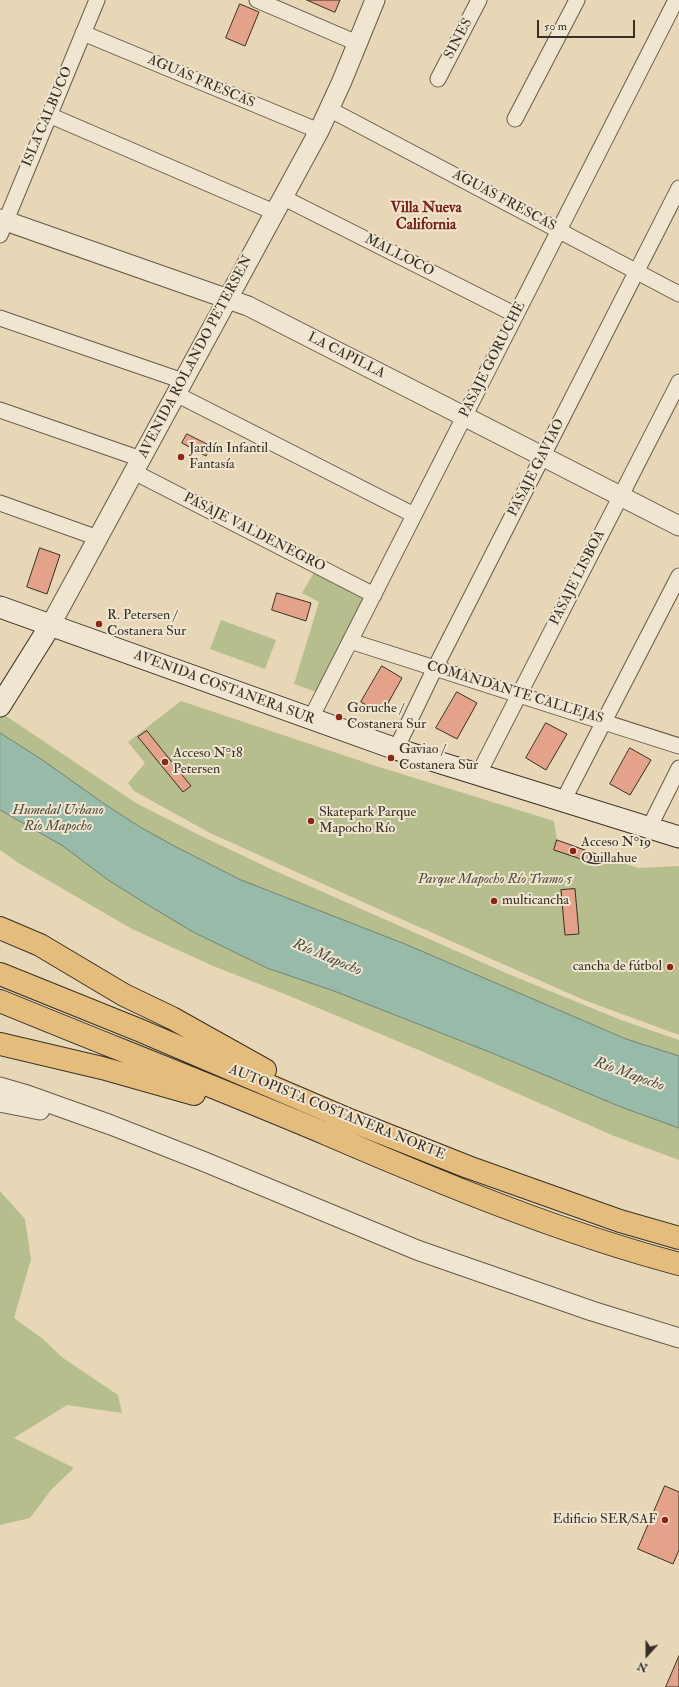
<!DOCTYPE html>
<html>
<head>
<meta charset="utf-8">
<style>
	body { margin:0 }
	#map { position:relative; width:679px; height:1687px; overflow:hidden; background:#e7d7b7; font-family:"IM FELL Double Pica",serif }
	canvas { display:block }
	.north { position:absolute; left:627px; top:1635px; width:40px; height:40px; -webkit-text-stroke:3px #efe5d0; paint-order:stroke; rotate:201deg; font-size:11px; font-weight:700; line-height:16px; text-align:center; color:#383026 }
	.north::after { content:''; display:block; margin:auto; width:14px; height:18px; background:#383026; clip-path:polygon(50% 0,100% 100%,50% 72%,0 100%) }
	.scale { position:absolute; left:537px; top:20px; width:98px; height:18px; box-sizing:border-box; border:2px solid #383026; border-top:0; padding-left:5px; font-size:12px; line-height:14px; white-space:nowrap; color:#383026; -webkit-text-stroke:3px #efe5d0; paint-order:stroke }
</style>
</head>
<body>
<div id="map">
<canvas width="679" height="1687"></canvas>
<div class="north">N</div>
<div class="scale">50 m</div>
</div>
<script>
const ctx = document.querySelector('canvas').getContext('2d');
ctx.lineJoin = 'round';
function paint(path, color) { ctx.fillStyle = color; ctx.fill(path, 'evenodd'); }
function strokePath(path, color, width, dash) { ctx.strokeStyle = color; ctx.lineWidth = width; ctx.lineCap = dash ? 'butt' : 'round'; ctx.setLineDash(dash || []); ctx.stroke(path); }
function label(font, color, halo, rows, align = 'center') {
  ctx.font = font + ' "IM FELL Double Pica",serif'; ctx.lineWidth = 4; ctx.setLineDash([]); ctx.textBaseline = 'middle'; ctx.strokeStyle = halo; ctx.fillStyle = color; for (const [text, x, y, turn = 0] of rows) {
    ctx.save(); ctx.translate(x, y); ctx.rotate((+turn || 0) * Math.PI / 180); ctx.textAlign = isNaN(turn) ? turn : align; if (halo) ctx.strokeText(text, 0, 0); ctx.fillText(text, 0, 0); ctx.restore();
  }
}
const green = new Path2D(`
	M315 571 365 599 319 693 294 684 319 602 302 593Z
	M221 620 276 640 265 669 210 649Z
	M181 701 376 766 554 821 557 840 638 868 679 866V1035L584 1000 374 907 210 833 134 791 128 783 145 763 128 742Z
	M0 712 136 803 199 835 271 869 506 973 621 1020 679 1040V1160L614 1136 421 1051 287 995 213 966 132 929 20 864 0 850Z
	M0 1191 25 1219 31 1259 14 1318 43 1339 63 1358 118 1395 122 1413 67 1405 14 1438 74 1468 51 1490 30 1518 0 1525Z`);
const water = new Path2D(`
	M0 733 41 759 103 803 140 827 176 847 241 880 405 944 626 1039 679 1056V1128L621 1107 497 1055 334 991 267 968 193 932 153 908 108 880 63 846 0 810Z`);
const building = new Path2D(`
	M307 0H340L335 12Z
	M240 4 259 12 245 46 226 38Z
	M187 434 211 446 206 456 182 443Z
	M40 548 60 555 47 594 27 587Z
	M277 593 311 603 306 621 272 610Z
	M382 666 402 678 382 714 361 702Z
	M457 692 477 703 457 739 436 728Z
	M546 723 567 734 546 770 526 758Z
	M147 731 191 786 183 792 138 737Z
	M630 748 651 760 630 795 610 784Z
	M557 840 596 854 593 863 554 850Z
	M575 889 579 934 565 935 561 890Z
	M665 1486 679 1492V1550L673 1564 638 1549Z
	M679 1656V1687H666Z`);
const minor = new Path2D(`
	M257 0 357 43
	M83 33 319 131
	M438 79 479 0
	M329 109 679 294
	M49 115 274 212
	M515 119 577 0
	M282 197 516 315
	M0 235 97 0
	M0 318 183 381
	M176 394 414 515
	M0 410 141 459
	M134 472 374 595
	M0 503 98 538
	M350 641 679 746
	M310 720 676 0
	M396 749 435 668 679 188
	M478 775 679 382
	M563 801 679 576
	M649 828 679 768`);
const tertiary = new Path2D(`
	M0 219 248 306 679 526
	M50 626 319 131 342 81 375 0
	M0 1087 24 1094 111 1125 205 1162 417 1250 592 1311 679 1338
	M0 1102 40 1110`);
const secondary = new Path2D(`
	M0 607 396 749 679 837
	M0 706 50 626`);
const motorway = new Path2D(`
	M0 928 40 945 124 995 172 1018 265 1070
	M0 974 139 1030 352 1121 468 1167 620 1221 679 1238
	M0 1001C110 1046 220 1089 329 1135 443 1184 559 1232 679 1264
	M0 1044 102 1068 194 1094`);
const markers = [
	[181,457,4,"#8f2418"],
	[99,624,4,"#8f2418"],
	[339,717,4,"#8f2418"],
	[391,758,4,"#8f2418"],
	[165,762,4,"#8f2418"],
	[311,821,4,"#8f2418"],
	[573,851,4,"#8f2418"],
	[494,901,4,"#8f2418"],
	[670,967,4,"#8f2418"],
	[665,1520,4,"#8f2418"]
];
const streetNames = [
	["SINES",459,39,-62],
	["AGUAS FRESCAS",201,82,23],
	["ISLA CALBUCO",48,117,-67],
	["AGUAS FRESCAS",504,201,28],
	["MALLOCO",399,256,27],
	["LA CAPILLA",346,356,27],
	["AVENIDA ROLANDO PETERSEN",196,357,-62],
	["PASAJE GORUCHE",493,360,-63],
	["PASAJE GAVIAO",537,468,-63],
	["PASAJE VALDENEGRO",254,533,27],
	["PASAJE LISBOA",578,578,-63],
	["AVENIDA COSTANERA SUR",224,688,20],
	["COMANDANTE CALLEJAS",515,693,17],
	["AUTOPISTA COSTANERA NORTE",337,1113,22]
];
const poiNames = [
	["Jardín Infantil",189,449],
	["Fantasía",189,465],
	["R. Petersen /",107,616],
	["Costanera Sur",107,632],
	["Goruche /",347,709],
	["Costanera Sur",347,725],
	["Gaviao /",399,750],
	["Costanera Sur",399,766],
	["Acceso N°18",173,754],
	["Petersen",173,770],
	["Skatepark Parque",319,813],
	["Mapocho Río",319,829],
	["Acceso N°19",581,843],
	["Quillahue",581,859],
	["multicancha",502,901],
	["cancha de fútbol",662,967,"right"],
	["Edificio SER/SAF",657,1520,"right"]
];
const parkNames = [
	["Humedal Urbano",58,811],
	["Río Mapocho",58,827],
	["Parque Mapocho Río Tramo 5",495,880]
];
const neighbourhoodNames = [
	["Villa Nueva",426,209],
	["California",426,226]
];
const waterNames = [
	["Río Mapocho",327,958,23],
	["Río Mapocho",629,1075,20]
];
paint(green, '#b7be8d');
paint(water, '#98baa9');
strokePath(water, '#728375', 1);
paint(building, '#e3a289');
strokePath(building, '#383026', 1);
strokePath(minor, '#645a4a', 17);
strokePath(tertiary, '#645a4a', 21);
strokePath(secondary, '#383026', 23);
strokePath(motorway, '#383026', 24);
strokePath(minor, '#efe5d0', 15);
strokePath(tertiary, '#efe5d0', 19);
strokePath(secondary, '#efe5d0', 21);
strokePath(motorway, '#e4bc7c', 22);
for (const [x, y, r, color] of markers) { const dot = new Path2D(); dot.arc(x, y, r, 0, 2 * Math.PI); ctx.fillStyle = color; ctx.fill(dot); strokePath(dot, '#efe5d0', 1.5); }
label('14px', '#383026', '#efe5d0', streetNames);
label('14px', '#383026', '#efe5d0', poiNames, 'left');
label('italic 14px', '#514c3b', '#efe5d0', parkNames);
label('bold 15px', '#7a1f14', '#efe5d0', neighbourhoodNames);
label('italic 15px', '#4b4c40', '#efe5d0', waterNames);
</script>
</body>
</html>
